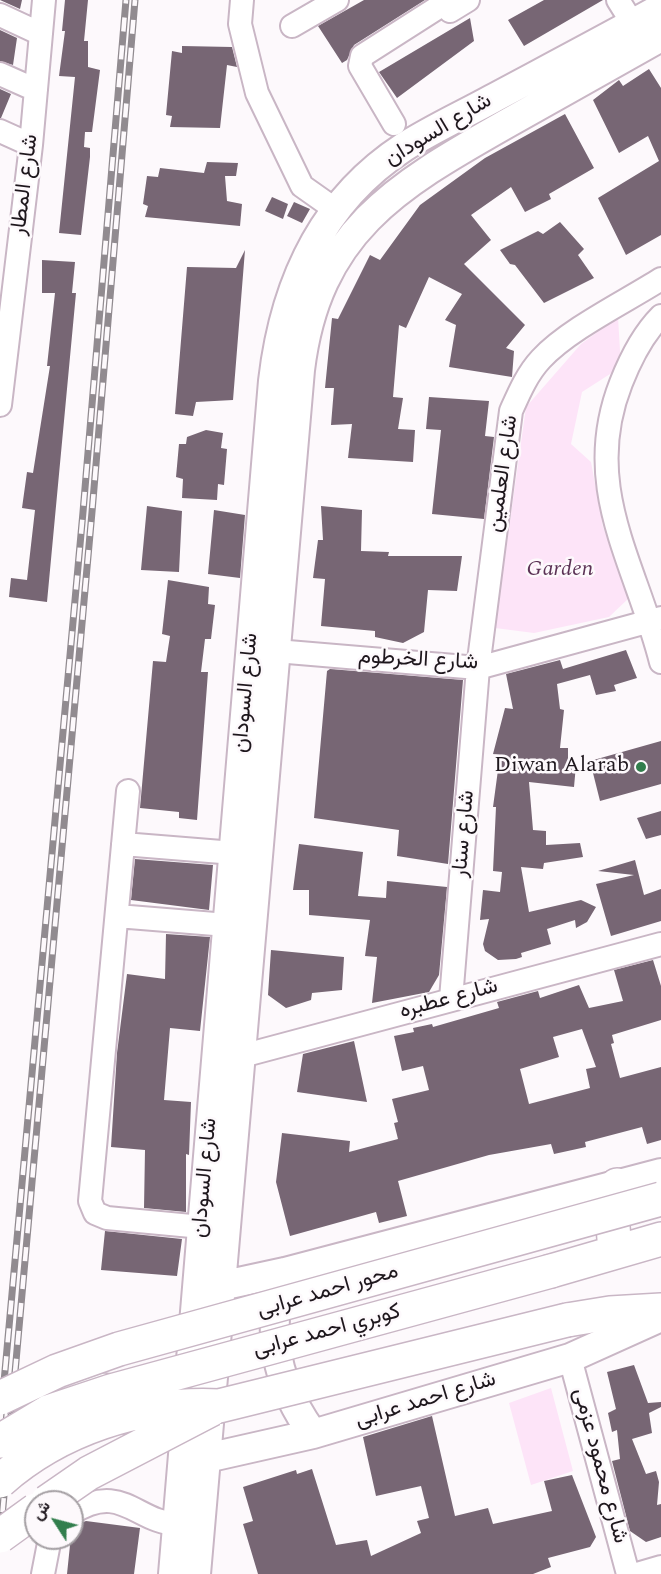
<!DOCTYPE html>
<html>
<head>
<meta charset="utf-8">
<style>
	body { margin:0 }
	#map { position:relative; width:661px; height:1574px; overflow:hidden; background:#fdf9fc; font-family:Spectral,Vazirmatn,serif }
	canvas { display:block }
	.north { position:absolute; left:24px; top:1490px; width:60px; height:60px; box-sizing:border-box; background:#fdf9fc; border:2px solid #a49fa3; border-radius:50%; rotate:306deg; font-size:16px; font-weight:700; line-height:24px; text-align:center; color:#1e171d }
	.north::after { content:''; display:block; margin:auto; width:21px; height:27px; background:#327e4d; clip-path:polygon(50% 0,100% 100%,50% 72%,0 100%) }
</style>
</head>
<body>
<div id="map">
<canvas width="661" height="1574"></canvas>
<div class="north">ش</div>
</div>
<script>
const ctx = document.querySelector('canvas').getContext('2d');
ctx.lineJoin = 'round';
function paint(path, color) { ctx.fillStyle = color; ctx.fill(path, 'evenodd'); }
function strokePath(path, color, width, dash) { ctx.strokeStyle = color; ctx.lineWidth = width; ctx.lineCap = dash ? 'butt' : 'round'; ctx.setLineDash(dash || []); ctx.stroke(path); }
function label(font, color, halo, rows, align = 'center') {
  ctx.font = font + ' Spectral,Vazirmatn,serif'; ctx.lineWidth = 5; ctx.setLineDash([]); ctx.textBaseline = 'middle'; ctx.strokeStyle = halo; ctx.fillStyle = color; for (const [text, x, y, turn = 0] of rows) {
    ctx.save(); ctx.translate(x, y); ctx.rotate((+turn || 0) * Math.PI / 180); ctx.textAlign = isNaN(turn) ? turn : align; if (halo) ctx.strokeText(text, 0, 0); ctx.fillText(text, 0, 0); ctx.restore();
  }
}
const green = new Path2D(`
	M618 317 621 367 582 392 571 444 591 462 603 527 630 597 609 617 534 633 495 628 526 407 581 344Z
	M551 1388 573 1471 531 1485 509 1403Z`);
const building = new Path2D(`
	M0 0H22L20 9Z
	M65 0H88L84 41H88V67L100 70 92 132H85L84 147 90 148V157L81 235 59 233 75 77 59 76 65 31H62Z
	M364 0H425L354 45 347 60 342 63 318 26Z
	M544 0H603L524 46 508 20Z
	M470 18 474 41 397 98 379 72Z
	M0 30 17 38 13 65 0 61Z
	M182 46 232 47 237 67 227 65 220 128 170 127 172 116 166 115 172 51 182 53Z
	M649 69 661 88V235L626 255 598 198 659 161 648 136 619 153 593 100 619 80 623 86Z
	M0 89 11 94 1 118H0Z
	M565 114 594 168 549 194 551 199 525 212 511 187 471 215 491 240 464 264 525 325 506 348 514 351 512 377 449 367 456 325 445 320 462 294 429 277 406 328 399 325 393 397 403 398 398 429 415 430 413 462 348 458 352 424 331 425 334 388H325L332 318 338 319 370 255 380 260 420 205 485 158Z
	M207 162 238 163 236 176H225L227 201 242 204 240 226 145 217 148 206 143 204 147 176 158 177 160 168 204 173Z
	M272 197 288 204 283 219 265 211Z
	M294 202 310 209 302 223 287 216Z
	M560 222 584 249 578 255 594 278 544 303 515 265 510 264 500 250 538 231 543 234Z
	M245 250 233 400 196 402 193 416 175 414 187 267 236 268Z
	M42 260 75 262 72 293H76L47 602 9 597 11 578 27 580 35 510 22 508 27 472 33 473 50 366H47L55 293H42Z
	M429 397 489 401 485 436 494 437 484 519 432 514 441 430 426 429Z
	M206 430 223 433 221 448 227 449 224 485 218 484 217 500 182 498 183 479 176 477 179 444H186L187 437Z
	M147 506 182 511 179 572 141 570Z
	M321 506 362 510 361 551 389 552 388 556H462L457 591 428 590 424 632 403 643 375 637V631L321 626 325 579 313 578 318 540H323Z
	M214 510 245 515 240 578 208 574Z
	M168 580 209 587 208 604 215 605 211 639H205L201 672H208L197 820 179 818V812L140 808 153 661 166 662 170 636 162 634Z
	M626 650 637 678 614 685 616 691 596 695 590 675 557 684 560 709 564 710 560 748H568V767L576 765 574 787 529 782 533 830 546 831V845L580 843 583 857 544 863 543 869 521 867 529 912 581 900 596 907 587 922 576 928 575 920 547 929 551 944 521 953 522 957 516 959 498 960 485 951 483 944 489 919 480 920 483 890 500 892 502 872 493 871 496 807H493L500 755 493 754 505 708 513 709 506 674 560 660 563 669Z
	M330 669 463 680 448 864 397 856 399 830 314 818 327 671Z
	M661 741V784L600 801 590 761Z
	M661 811V835L646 839 637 818Z
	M299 844 363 852 358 896 386 898 387 881 447 887 439 975 429 992 372 1003 377 957 365 956 370 920 309 915V890H293Z
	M135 859 213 865 209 910 131 900Z
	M635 860 644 895 661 889V921L611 936 596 884 634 875 598 871Z
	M166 934 210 937 200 1031 170 1028 164 1100 191 1102 189 1155 186 1154V1212L144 1208 145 1150 111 1147 117 1053 127 974 165 979Z
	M271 950 344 957 342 990 312 993 311 1000 286 1008 268 995Z
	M653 960 661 986V1020L612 1035 614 1043 611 1044 620 1078 661 1067V1140L647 1144 642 1127 585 1142 586 1147 554 1154 551 1144 489 1155 398 1181 407 1216 379 1223 376 1212 290 1236 276 1182 282 1133 350 1141 349 1152 398 1139 394 1123 398 1122 392 1099 429 1090 423 1066 402 1071 394 1036 414 1032 413 1028 432 1024 433 1027 499 1008 497 1002 538 991 540 998 579 985 589 1008 623 1001 614 970ZM582 1029 596 1067 586 1069 590 1088 529 1104 520 1069 559 1057 553 1037Z
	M354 1041 367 1102 297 1092 303 1054Z
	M105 1231 182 1239 177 1276 101 1270Z
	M634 1365 648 1403 661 1402V1407L649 1413 652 1433 632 1439 646 1474 656 1471 659 1482 657 1505 661 1504V1537L646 1542 630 1531 612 1461 620 1459 617 1430 612 1432 608 1413 616 1409 607 1372Z
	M432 1416 455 1516 488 1508 493 1524 552 1511 544 1481 572 1475 596 1537 590 1547 548 1558 551 1567 533 1574H258L243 1524 253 1521 243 1487 296 1470 297 1474 312 1469 336 1545 367 1540 371 1556 421 1533 417 1521 429 1518 421 1486 376 1496 363 1437Z
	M86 1521 140 1528 134 1574H67L72 1526Z`);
const minor = new Path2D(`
	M242 0 240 24 257 93 302 186 336 210
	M618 0 633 24
	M450 11 468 0
	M0 15 41 34
	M292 26 337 0
	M0 74 36 90
	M394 124 360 66 362 56 445 3
	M0 131 31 145
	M661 316C643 334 630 360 621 383 580 487 636 563 661 662
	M0 405 31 145 44 0
	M276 651 478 668 661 618
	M128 791 90 1201 95 1213 107 1218 202 1227
	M123 844 234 853
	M117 916 227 925
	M451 999 478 668 511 411C519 393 527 374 541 359 569 329 625 302 661 279
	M238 1057 661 944
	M570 1358 628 1574
	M72 1513C122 1481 136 1523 178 1524
	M43 1574 50 1538
	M637 1574 661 1567`);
const major = new Path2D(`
	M281 1286C265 1339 281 1390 313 1434
	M202 1290 285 1272 661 1173
	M189 1462 313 1434 570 1358 661 1317
	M173 1574 273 381C284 286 320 202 404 147 432 129 463 115 492 99 548 69 605 39 661 8
	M196 1574 300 370C317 232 395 187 506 124 558 95 609 66 661 37`);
const highway = new Path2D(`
	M614 1239 612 1214 617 1185
	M551 1271 661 1239
	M567 1320 610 1313 661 1310
	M63 1385 111 1391`);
const rail = new Path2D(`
	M0 1426 83 512 126 0
	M0 1540 92 512 135 0`);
const highwayBridge = new Path2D(`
	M0 1398 57 1371 119 1349 661 1199
	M0 1441 48 1412 111 1391 551 1271
	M0 1481C59 1429 140 1402 219 1406L567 1320
	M47 1502 89 1473 212 1409
	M0 1536 36 1510`);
const markers = [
	[641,767,6,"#327e4d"]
];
const streetNames = [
	["شارع السودان",439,131,-31],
	["شارع المطار",26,185,-83],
	["شارع العلمين",504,474,-82],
	["شارع الخرطوم",418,661,3],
	["شارع السودان",247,693,-85],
	["شارع سنار",465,834,-85],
	["شارع عطبره",449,1000,-15],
	["شارع السودان",206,1178,-85],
	["محور احمد عرابى",328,1292,-16],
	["كوبري احمد عرابى",327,1332,-15],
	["شارع احمد عرابى",426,1401,-17],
	["شارع محمود عزمى",599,1466,75]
];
const parkNames = [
	["Garden",560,571]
];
const poiNames = [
	["Diwan Alarab",629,767]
];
paint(green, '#fde4f8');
paint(building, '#776674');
strokePath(minor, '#c9b6c5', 26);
strokePath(major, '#c9b6c5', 32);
strokePath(highway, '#c9b6c5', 36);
strokePath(minor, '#fff', 22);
strokePath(major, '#fff', 28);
strokePath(highway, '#fff', 33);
strokePath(rail, '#918b90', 7);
strokePath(rail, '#fdf9fc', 4.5, [14]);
strokePath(highwayBridge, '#c9b6c5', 36, []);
strokePath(highwayBridge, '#fff', 33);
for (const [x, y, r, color] of markers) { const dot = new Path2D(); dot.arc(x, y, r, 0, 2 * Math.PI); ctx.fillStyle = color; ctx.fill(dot); strokePath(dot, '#fdf9fc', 2); }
label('22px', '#1e171d', '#fdf9fc', streetNames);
label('italic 22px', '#5b3255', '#fdf9fc', parkNames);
label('22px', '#1e171d', '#fdf9fc', poiNames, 'right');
</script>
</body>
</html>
